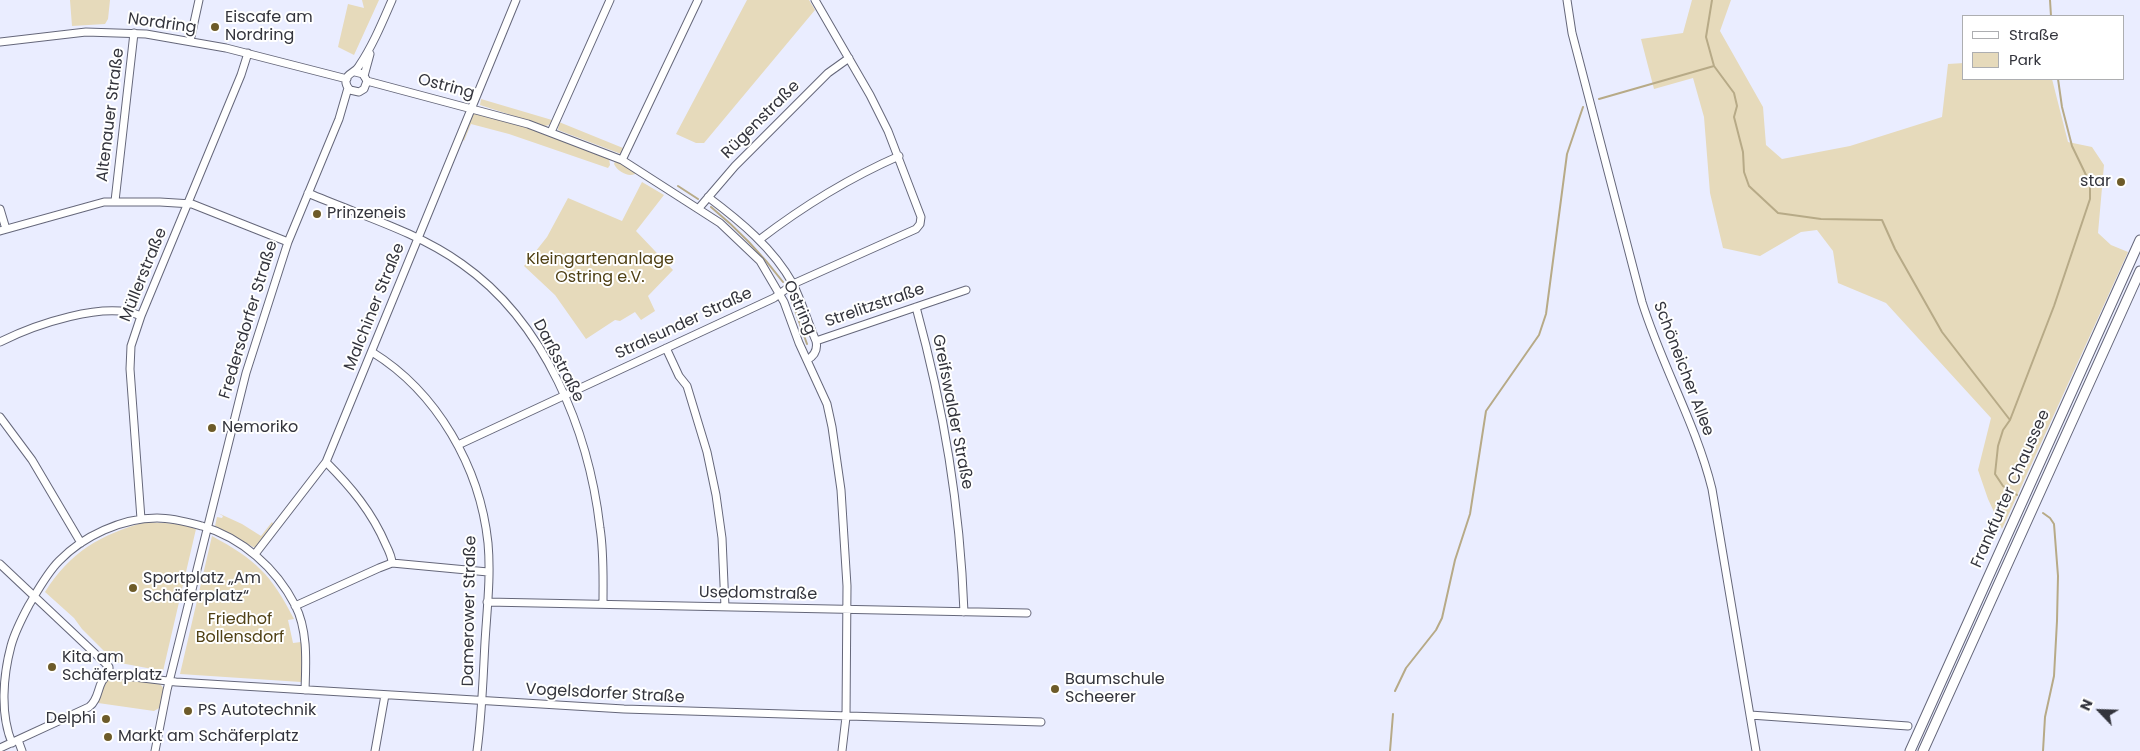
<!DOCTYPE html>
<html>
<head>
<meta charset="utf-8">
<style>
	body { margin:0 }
	#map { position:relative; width:2140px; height:751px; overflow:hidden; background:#eaedff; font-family:Poppins,sans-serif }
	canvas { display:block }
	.legend { position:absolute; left:1962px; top:15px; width:162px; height:65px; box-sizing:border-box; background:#fff; border:1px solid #adaeb1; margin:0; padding:6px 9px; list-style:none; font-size:15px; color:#33343c }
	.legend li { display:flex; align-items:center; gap:10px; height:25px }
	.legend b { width:25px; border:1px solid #adaeb1 }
	.north { position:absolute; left:2075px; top:686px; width:50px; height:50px; -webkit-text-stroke:4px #fff; paint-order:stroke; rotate:294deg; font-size:14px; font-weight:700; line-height:20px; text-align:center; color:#33343c }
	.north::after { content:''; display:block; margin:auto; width:18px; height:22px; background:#33343c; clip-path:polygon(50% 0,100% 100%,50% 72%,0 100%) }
</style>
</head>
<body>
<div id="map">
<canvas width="2140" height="751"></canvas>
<ul class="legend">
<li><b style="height:6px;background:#fff"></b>Straße</li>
<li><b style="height:14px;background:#e6dabb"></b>Park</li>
</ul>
<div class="north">N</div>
</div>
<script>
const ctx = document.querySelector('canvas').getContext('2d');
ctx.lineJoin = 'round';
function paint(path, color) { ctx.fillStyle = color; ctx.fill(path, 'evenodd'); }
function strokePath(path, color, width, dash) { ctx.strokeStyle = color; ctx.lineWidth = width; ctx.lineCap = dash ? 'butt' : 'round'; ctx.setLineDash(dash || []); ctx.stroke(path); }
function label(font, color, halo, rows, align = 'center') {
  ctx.font = font + ' Poppins,sans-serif'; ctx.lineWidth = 4; ctx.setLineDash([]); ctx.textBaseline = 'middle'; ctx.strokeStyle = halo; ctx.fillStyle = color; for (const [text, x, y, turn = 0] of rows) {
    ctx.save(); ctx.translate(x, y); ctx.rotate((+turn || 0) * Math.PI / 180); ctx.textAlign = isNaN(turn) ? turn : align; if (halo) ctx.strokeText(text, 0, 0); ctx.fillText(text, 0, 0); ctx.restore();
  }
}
const green = new Path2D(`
	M70 0H110L108 19 105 24 72 26Z
	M362 0H379L354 55 338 47 348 4 364 8Z
	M747 0H809L815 10 704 143H696L676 134Z
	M1692 0H1731L1720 31 1763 107 1766 145 1782 159 1850 146 1942 117 1948 64 1964 63V79H2052L2068 142 2092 147 2104 165 2098 233 2111 245 2128 252 2002 529 1988 499 1978 470 1991 418 1886 303 1838 283 1833 251 1817 230 1801 232 1760 256 1723 248 1710 193 1704 117 1693 78 1654 89 1641 39 1683 33Z
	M481 99 552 120 549 125 545 126 480 105Z
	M474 113C521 124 565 140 609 158L610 165 608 168 509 134 471 124 464 141 462 139Z
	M559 122 623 148 621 154 558 130Z
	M615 161 636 172 635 174C628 177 618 172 614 164Z
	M642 182 664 195 636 231 673 270 648 296 655 311 641 320 635 312 620 321 615 320 586 339 555 295 524 266 547 237 568 198 622 221Z
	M218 513 242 524 261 536 272 522 274 525 255 548 215 526 217 517 222 518 223 516Z
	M146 522 182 524 196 529 163 671 115 662 82 629 74 618 45 592C70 552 101 534 146 522Z
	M212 536C256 560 271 574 294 619L288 620 293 643 301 642 302 657 301 682 180 674Z
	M113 676 160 684 164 689 161 707 154 711 98 703C103 692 101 682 113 676Z`);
const stream = new Path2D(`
	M1712 0 1706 37 1714 66 1734 93 1737 106 1734 117 1743 152 1744 172 1749 186 1778 213 1821 219 1882 220 1895 249 1942 332 2010 420
	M2050 0 2051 16
	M1599 99 1714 66
	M678 186 698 199
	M711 207C739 230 761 253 783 282
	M790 296 807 344
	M2017 495 2003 486 1995 474 1998 446 2003 430 2010 420 2054 306 2090 199V187L2086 175 2072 146 2062 107 2058 79
	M1395 691 1406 668 1436 630 1442 618 1455 560 1470 514 1486 411 1539 335 1546 314 1567 154 1583 107
	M1390 751 1393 714
	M2043 751 2045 717 2054 676 2057 621 2058 576 2054 524 2050 518 2043 513`);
const minor = new Path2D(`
	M1567 0 1572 33 1642 302C1662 366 1696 424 1712 489L1756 751
	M190 41 199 0
	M0 42 86 32 146 34 226 48 347 79
	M355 72 363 74 367 81 364 89 359 92 350 90C347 87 345 84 346 79 348 73 356 72 359 66 373 45 382 23 392 0
	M364 76 370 54
	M367 81 528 124 622 160 720 223 760 261 784 302 799 343 827 404 832 427 841 490 847 586 846 717 842 751
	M551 132 610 0
	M622 160 698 0
	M308 193C359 215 416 231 462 264 545 322 589 431 600 528 604 553 603 578 603 604
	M708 197C740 221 773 248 793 284 802 302 808 323 816 341
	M115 201 134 33
	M699 208 735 166 828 73 849 58
	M0 209 6 229
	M0 231 104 202H160L192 204 288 242
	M759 240C802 207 849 178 899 156
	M916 307C944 410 960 505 964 612
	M0 342C34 325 105 300 141 316
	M666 348 679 376 687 386 707 452 716 495 722 538 725 607
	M372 352C437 392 480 467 488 543 491 576 487 609 485 642 483 678 482 714 477 751
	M807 360C814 356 818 350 816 341L966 290
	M0 417 32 460 81 543
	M458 445 774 298 793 284 916 229 920 224 921 217 888 131 870 95 815 0
	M326 462C351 487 372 512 386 545 389 551 392 557 392 563
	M141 519 130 369 131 346 141 316 241 75 248 53
	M255 554 326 462 516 0
	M0 564 105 663 109 667V674
	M487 602 1027 613
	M295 606 379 568 392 563 488 572
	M109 674 176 682 624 709 1041 722
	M1750 715 1908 726
	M18 740 22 751
	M12 743C0 714 3 676 11 646 15 631 22 618 29 605 38 590 47 573 59 561 83 536 122 518 157 518 173 518 187 522 202 526 242 538 276 568 295 605 308 630 306 662 305 690
	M0 748 89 707C101 698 96 682 109 674
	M155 751 167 690 246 373 288 242 339 119 348 88
	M375 751 385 695`);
const major = new Path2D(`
	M1910 751 2140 240
	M1923 751 2140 271`);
const markers = [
	[215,27,5,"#6d5b29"],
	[2121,182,5,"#6d5b29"],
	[317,214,5,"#6d5b29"],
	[212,428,5,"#6d5b29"],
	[133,588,5,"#6d5b29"],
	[52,667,5,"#6d5b29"],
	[1055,689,5,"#6d5b29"],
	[188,711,5,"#6d5b29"],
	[106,719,5,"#6d5b29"],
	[108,737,5,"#6d5b29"]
];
const poiNames = [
	["Eiscafe am",225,18],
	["Nordring",225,36],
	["star",2111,182,"right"],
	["Prinzeneis",327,214],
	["Nemoriko",222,428],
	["Sportplatz „Am",143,579],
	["Schäferplatz“",143,597],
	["Kita am",62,658],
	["Schäferplatz",62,676],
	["Baumschule",1065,680],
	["Scheerer",1065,698],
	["PS Autotechnik",198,711],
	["Delphi",96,719,"right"],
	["Markt am Schäferplatz",118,737]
];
const streetNames = [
	["Nordring",162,24,8],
	["Ostring",446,87,15],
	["Altenauer Straße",111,115,-83],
	["Rügenstraße",761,120,-45],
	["Müllerstraße",144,275,-68],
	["Strelitzstraße",875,306,-19],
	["Malchiner Straße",375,307,-68],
	["Ostring",799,308,66],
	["Fredersdorfer Straße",249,320,-73],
	["Stralsunder Straße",684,324,-25],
	["Darßstraße",558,361,62],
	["Schöneicher Allee",1683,369,69],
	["Greifswalder Straße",952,412,79],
	["Frankfurter Chaussee",2011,489,-66],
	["Usedomstraße",758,594,1],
	["Damerower Straße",470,611,-89],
	["Vogelsdorfer Straße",605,694,3]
];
const parkNames = [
	["Kleingartenanlage",600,260],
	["Ostring e.V.",600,278],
	["Friedhof",240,620],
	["Bollensdorf",240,638]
];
paint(green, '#e6dabb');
strokePath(stream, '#b7aa87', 2);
strokePath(minor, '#65677a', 9);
strokePath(major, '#65677a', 11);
strokePath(minor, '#fff', 7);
strokePath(major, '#fff', 9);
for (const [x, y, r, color] of markers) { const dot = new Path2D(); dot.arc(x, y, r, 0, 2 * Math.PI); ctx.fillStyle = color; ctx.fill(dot); strokePath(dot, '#fff', 2); }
label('16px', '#33343c', '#fff', poiNames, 'left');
label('16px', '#33343c', '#fff', streetNames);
label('16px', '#504115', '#fff', parkNames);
</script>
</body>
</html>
